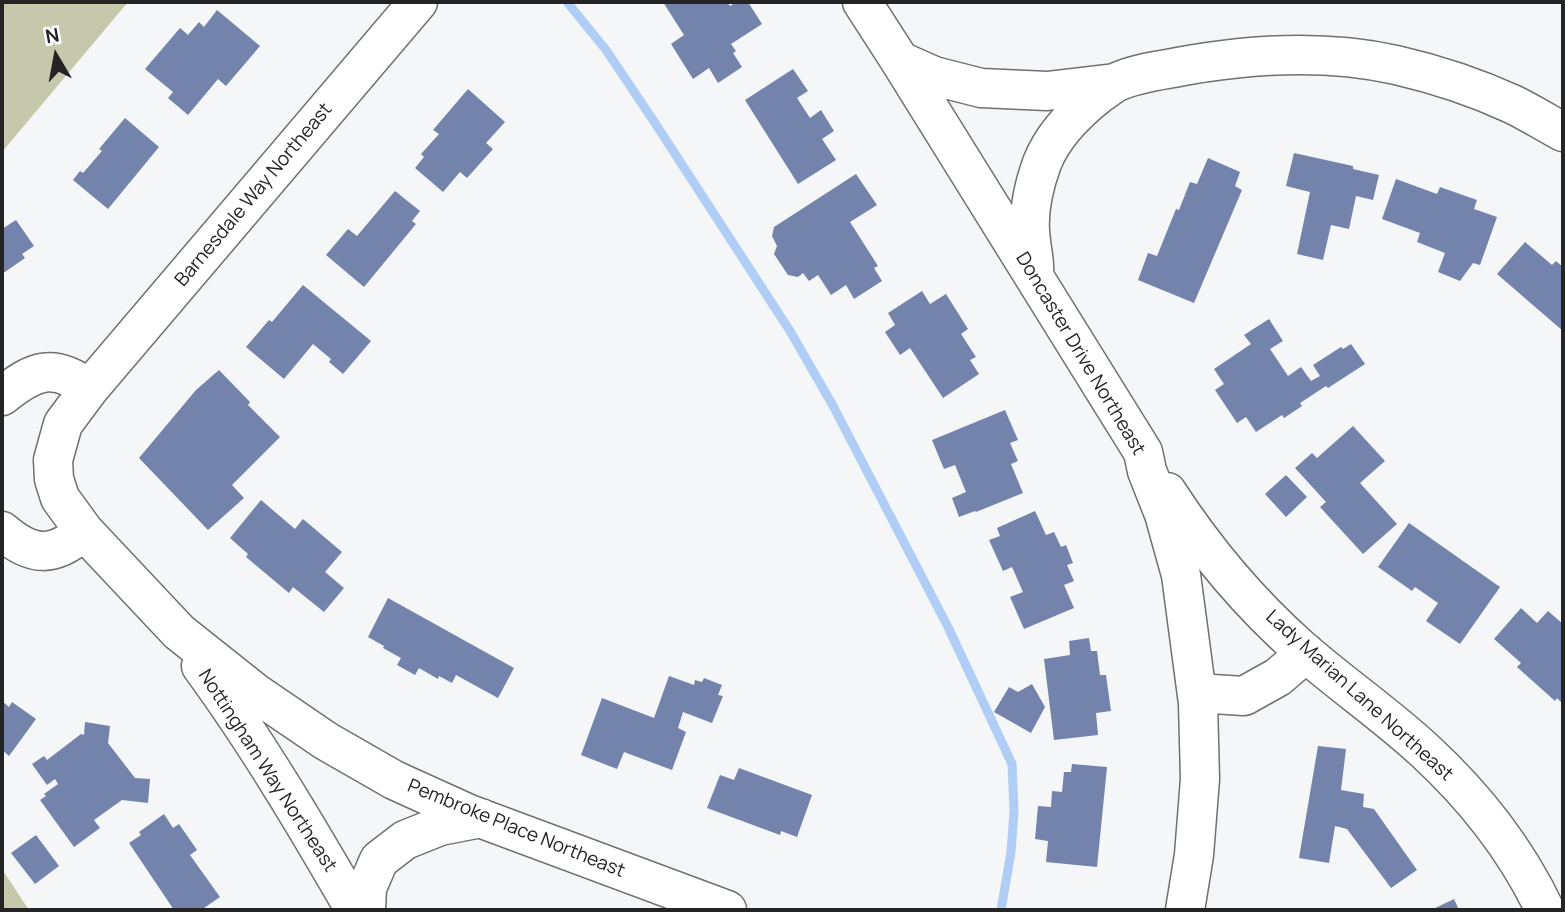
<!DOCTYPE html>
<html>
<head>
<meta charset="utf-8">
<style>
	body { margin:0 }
	#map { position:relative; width:1565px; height:912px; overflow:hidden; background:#f5f6f7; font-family:Manrope,sans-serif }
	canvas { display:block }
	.frame { position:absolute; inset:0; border:4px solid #242424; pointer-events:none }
	.north { position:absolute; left:21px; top:21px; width:70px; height:70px; -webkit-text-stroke:5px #fff; paint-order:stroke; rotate:350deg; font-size:19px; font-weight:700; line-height:28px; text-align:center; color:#242424 }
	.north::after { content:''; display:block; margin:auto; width:24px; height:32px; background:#242424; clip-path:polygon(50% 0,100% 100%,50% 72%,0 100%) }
</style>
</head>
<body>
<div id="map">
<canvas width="1565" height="912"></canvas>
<div class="frame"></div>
<div class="north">N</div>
</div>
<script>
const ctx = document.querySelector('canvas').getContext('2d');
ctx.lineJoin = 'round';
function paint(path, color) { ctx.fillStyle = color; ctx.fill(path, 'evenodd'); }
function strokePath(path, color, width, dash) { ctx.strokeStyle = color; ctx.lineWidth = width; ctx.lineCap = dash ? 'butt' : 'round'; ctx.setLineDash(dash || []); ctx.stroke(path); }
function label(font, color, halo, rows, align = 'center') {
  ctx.font = font + ' Manrope,sans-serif'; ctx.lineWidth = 5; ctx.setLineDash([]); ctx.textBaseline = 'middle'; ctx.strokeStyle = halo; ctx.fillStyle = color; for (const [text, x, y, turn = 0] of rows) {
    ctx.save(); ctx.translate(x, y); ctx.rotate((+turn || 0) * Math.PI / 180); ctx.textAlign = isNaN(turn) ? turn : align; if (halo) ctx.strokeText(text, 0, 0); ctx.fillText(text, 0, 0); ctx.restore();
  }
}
const green = new Path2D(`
	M2 2H128L2 152Z
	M2 869 29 910H2Z`);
const stream = new Path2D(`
	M567 2 606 50 653 120 790 331 832 404 948 627 1012 764 1014 811 1011 852 1001 910`);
const building = new Path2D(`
	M663 2H727L730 6 737 2H748L762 24 731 44 736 51 733 53 742 67 718 83 709 68 693 79 671 44 684 35Z
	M217 10 260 46 226 86 218 79 188 115 168 98 173 92 145 69 180 28 188 35 199 22 204 27Z
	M793 69 808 91 797 98 810 118 821 110 834 131 822 139 836 160 798 184 745 100Z
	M468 89 505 122 486 143 493 149 467 178 460 172 443 192 415 168 424 157 421 154 439 134 433 130Z
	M125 118 159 147 108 209 73 180 80 171 83 173 102 151 99 149Z
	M1294 153 1353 166V169L1379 175 1373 200 1356 196 1349 229 1331 225 1323 260 1297 254 1310 192 1286 186Z
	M1208 158 1240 172 1235 186 1242 190 1194 303 1138 280 1148 253 1157 256 1176 209 1179 210 1190 182 1197 184Z
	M856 174 877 205 850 222 878 266 874 268 882 281 854 299 846 285 831 295 818 275 809 281 803 273 798 277 788 275 774 254 777 246 772 236 774 227Z
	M1396 179 1437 194 1440 187 1477 200 1474 209 1497 217 1480 265 1473 263 1460 281 1438 272 1445 253 1417 242 1420 233 1382 219Z
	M395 191 420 211 412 221 416 224 364 287 326 255 348 229 357 236Z
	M16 220 34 246 22 254 25 258 2 274V229Z
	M1525 242 1552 265 1556 261 1563 267V331L1497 274Z
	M303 285 371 341 343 374 329 362 331 359 313 344 284 379 246 347 269 320 272 322Z
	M922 291 930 304 946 294 968 329 961 334 976 357 970 360 979 374 943 398 910 348 900 355 885 332 895 325 888 313Z
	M1269 319 1283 341 1270 349 1288 376 1301 367 1311 381 1320 376 1313 365 1341 347 1343 349 1351 344 1365 364 1328 388 1326 386 1300 403 1302 406 1284 418 1282 415 1256 432 1246 417 1237 423 1215 390 1224 384 1214 369 1251 344 1244 335Z
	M219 370 250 402 248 405 280 437 232 485 244 498 208 530 139 458 196 390Z
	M1005 410 1018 440 1010 443 1018 461 1011 464 1023 493 976 512 975 511 959 517 952 498 966 492 955 465 944 469 932 440Z
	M1353 426 1385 461 1360 483 1397 524 1363 554 1320 507 1326 502 1295 468 1312 453 1317 458Z
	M1286 475 1307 497 1286 517 1265 494Z
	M261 500 295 529 303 519 342 552 325 572 344 588 324 612 293 587 289 593 246 557 248 554 230 538Z
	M1035 511 1046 535 1054 532 1061 547 1066 545 1073 563 1067 565 1074 581 1064 585 1074 608 1024 629 1010 597 1023 592 1012 567 1003 571 989 540 1000 536 997 528Z
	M1409 523 1500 587 1460 644 1426 621 1438 603 1415 587 1412 591 1378 567Z
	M388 598 514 668 498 698 456 675 452 683 439 676 438 679 419 668 415 675 397 665 401 658 383 648 384 646 368 637Z
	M1521 608 1537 623 1548 611 1563 624V704L1557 698 1555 701 1517 667 1521 663 1494 639Z
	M1089 638 1091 651H1097L1100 675H1106L1111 711 1096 713 1098 735 1054 740 1044 659 1070 655 1069 641Z
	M669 676 694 685 695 680 702 682 704 678 722 685 718 695 723 696 712 723 683 712 678 728 686 732 672 770 624 752 617 769 581 755 602 698 654 718Z
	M1032 684 1045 707 1031 733 994 712 1009 687 1018 692Z
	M2 701 9 707 12 702 36 719 9 756 2 750Z
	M85 722 110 726 108 743 135 778 150 779 148 803 122 800 94 820 100 828 74 847 40 800 46 796 44 794 58 784 55 779 47 785 32 764 44 756 47 760 81 734 84 735Z
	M1318 746 1346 749 1341 790 1364 794 1363 807 1374 809 1417 870 1391 888 1347 829 1335 826 1329 863 1299 858Z
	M1072 764 1107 767 1097 867 1046 862 1048 841 1035 839 1038 806 1051 807 1052 791 1062 792 1064 772H1071Z
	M739 768 812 795 797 837 781 831 780 835 707 808 720 775 734 780Z
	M164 814 173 828 179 824 197 850 190 855 220 897 204 908 206 910H174L129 843 141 835 139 832Z
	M36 835 59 866 35 884 11 853Z
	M1454 899 1459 910H1431Z`);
const minor = new Path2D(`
	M418 2 89 389 63 424 53 460 54 479 60 498 84 531 179 632 257 694 326 741 394 780 469 814 727 910
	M862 2 900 61 1143 452 1147 471 1164 514 1181 575 1198 703 1200 779 1194 855 1185 910
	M900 61 934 76 981 88 1047 91 1115 83
	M1034 273C1035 262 1032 252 1031 241 1027 215 1033 188 1042 163 1053 135 1076 112 1099 94 1105 90 1111 85 1117 82 1134 74 1155 71 1173 68 1246 54 1323 49 1396 65 1435 74 1475 87 1512 104 1529 112 1546 123 1563 132
	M2 396C34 370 54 362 89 389
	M1167 492C1204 549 1250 604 1301 649 1341 684 1385 714 1424 750 1474 796 1516 849 1545 910
	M2 531C32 557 54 558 84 531
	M201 666C258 744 307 827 355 910
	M1197 693 1244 696 1278 677 1306 653
	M366 910 367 888 379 860 405 840 440 826 481 818`);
const streetNames = [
	["Barnesdale Way Northeast",254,195,-50],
	["Doncaster Drive Northeast",1080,354,59],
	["Lady Marian Lane Northeast",1359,696,42],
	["Nottingham Way Northeast",267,771,57],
	["Pembroke Place Northeast",516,829,22]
];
paint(green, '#c6c8ab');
strokePath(stream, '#b0cdf5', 9);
paint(building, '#7383ac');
strokePath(minor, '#707072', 41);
strokePath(minor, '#fff', 38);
label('19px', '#242424', '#fff', streetNames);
</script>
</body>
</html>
